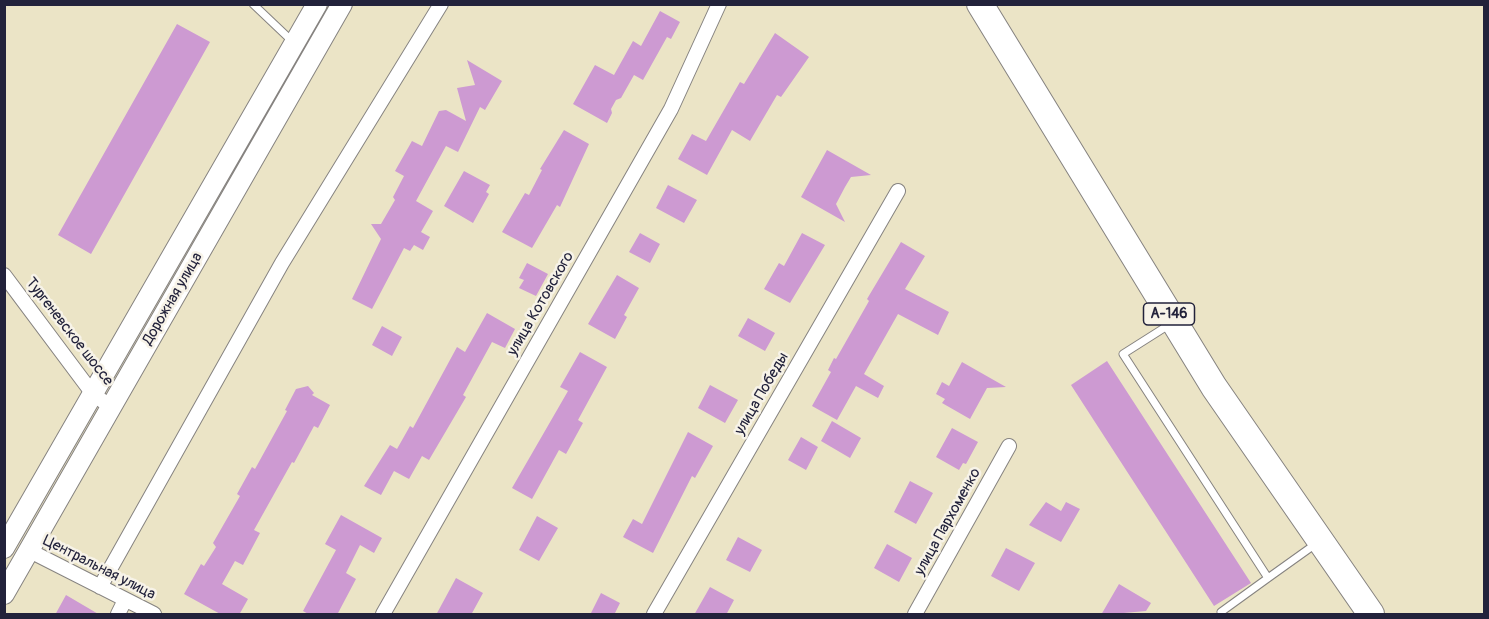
<!DOCTYPE html>
<html>
<head>
<meta charset="utf-8">
<style>
	body { margin:0 }
	#map { position:relative; width:1489px; height:619px; overflow:hidden; background:#ebe4c6; font-family:Pangolin,sans-serif }
	canvas { display:block }
	.frame { position:absolute; inset:0; border:6px solid #22223b; pointer-events:none }
</style>
</head>
<body>
<div id="map">
<canvas width="1489" height="619"></canvas>
<div class="frame"></div>
</div>
<script>
const ctx = document.querySelector('canvas').getContext('2d');
ctx.lineJoin = 'round';
function paint(path, color) { ctx.fillStyle = color; ctx.fill(path, 'evenodd'); }
function strokePath(path, color, width, dash) { ctx.strokeStyle = color; ctx.lineWidth = width; ctx.lineCap = dash ? 'butt' : 'round'; ctx.setLineDash(dash || []); ctx.stroke(path); }
function label(font, color, halo, rows, align = 'center') {
  ctx.font = font + ' Pangolin,sans-serif'; ctx.lineWidth = 5; ctx.setLineDash([]); ctx.textBaseline = 'middle'; ctx.strokeStyle = halo; ctx.fillStyle = color; for (const [text, x, y, turn = 0] of rows) {
    ctx.save(); ctx.translate(x, y); ctx.rotate((+turn || 0) * Math.PI / 180); ctx.textAlign = isNaN(turn) ? turn : align; if (halo) ctx.strokeText(text, 0, 0); ctx.fillText(text, 0, 0); ctx.restore();
  }
}
const building = new Path2D(`
	M660 11 680 22 671 39 667 37 643 80 634 75 621 98 616 100 611 109 612 113 607 123 573 104 595 65 614 75 633 41 641 46Z
	M177 24 210 42 91 254 58 235Z
	M775 33 809 57 781 97 777 95 750 141 732 130 707 175 678 159 692 134 706 141 740 82 744 84Z
	M467 60 502 81 485 110 480 107 458 152 446 146 416 201 433 211 421 232 430 237 423 250 414 245 410 251 404 248 372 309 352 299 381 239 371 224H381L395 200 393 197 404 176 395 171 412 141 422 146 439 111 446 110 466 121 457 88 475 85Z
	M564 130 589 144 560 207 557 205 532 248 502 232 525 193 529 195 542 170 540 169Z
	M827 150 871 175 851 177 845 187 836 204 845 222 801 197Z
	M464 171 490 185 486 192 489 194 473 223 444 206Z
	M668 185 697 200 684 223 656 208Z
	M640 233 660 244 650 263 629 252Z
	M802 233 825 245 790 303 764 289 779 263 784 266Z
	M901 242 925 256 905 289 949 312 938 335 898 314 864 374 884 386 878 398 856 386 837 420 812 406 831 372 828 370 834 358 836 359 869 301 867 299Z
	M527 263 548 274 536 296 519 288 524 280 519 278Z
	M617 275 639 288 624 315 627 317 615 339 588 324Z
	M487 313 515 329 505 348 492 342 463 395 466 397 429 460 422 456 409 479 394 471 381 495 364 486 390 445 397 449 410 426 413 428 457 347 465 352Z
	M748 318 775 333 765 351 738 336Z
	M382 326 402 337 392 356 372 345Z
	M580 352 607 367 578 420 583 423 566 454 559 450 532 499 512 488 568 391 560 387Z
	M1107 361 1251 583 1214 606 1071 385Z
	M962 362 1006 387 987 388 970 419 942 403 945 399 936 394 942 382 949 386Z
	M710 385 738 400 725 423 698 408Z
	M308 386 314 393 312 395 330 405 318 428 314 426 294 463 292 462 254 530 260 533 243 565 235 561 222 584 248 599 239 615H222L184 594 201 564 204 566 216 547 213 543 240 496 237 494 252 467 255 469 287 411 285 410 296 389Z
	M832 421 861 438 850 458 821 441Z
	M952 428 978 442 966 464 963 463 959 470 936 457Z
	M688 432 713 446 695 478 692 476 653 553 623 537 633 519 642 524Z
	M801 437 818 447 806 470 788 460Z
	M910 481 933 493 916 524 894 512Z
	M1046 502 1061 511 1066 502 1080 509 1061 542 1029 525Z
	M341 515 382 538 374 553 360 545 346 573 356 579 337 615H310L303 611 336 550 325 544Z
	M537 516 558 528 539 561 519 550Z
	M738 537 762 550 750 572 726 560Z
	M887 544 912 558 899 582 874 568Z
	M1006 548 1035 563 1019 591 991 576Z
	M456 578 483 593 471 615H436Z
	M1119 584 1151 603 1146 611 1101 615Z
	M710 587 734 600 726 615H694Z
	M601 593 620 603 614 615H590Z
	M66 595 100 615H55Z`);
const lane = new Path2D(`
	M253 4 293 42
	M1164 328 1123 354 1268 578 1310 548
	M1221 612 1268 578`);
const street = new Path2D(`
	M4 275 93 394 111 407
	M30 551 154 614
	M100 587 282 263 441 4
	M118 614 125 600
	M383 614 671 109 719 4
	M654 614 898 191
	M915 614 1009 446`);
const secondary = new Path2D(`
	M4 548 317 4
	M4 594 342 4`);
const highway = new Path2D(`
	M980 4 1214 387 1371 614`);
const shields = [
	[1169,314,51]
];
const shieldNames = [
	["А-146",1169,314]
];
const streetNames = [
	["Дорожная улица",173,299,-60],
	["улица Котовского",541,304,-60],
	["Тургеневское шоссе",69,332,52],
	["улица Победы",762,394,-60],
	["улица Пархоменко",948,522,-61],
	["Центральная улица",99,568,27]
];
paint(building, '#cd9ad2');
strokePath(lane, '#868380', 9);
strokePath(street, '#868380', 16);
strokePath(secondary, '#868380', 22);
strokePath(highway, '#868380', 28);
strokePath(lane, '#fff', 7);
strokePath(street, '#fff', 14);
strokePath(secondary, '#fff', 20);
strokePath(highway, '#fff', 26);
for (const [x, y, w] of shields) { const box = new Path2D(); box.roundRect(x - w / 2, y - 11, w, 22, 4.5); ctx.fillStyle = '#f7f3e8'; ctx.fill(box); strokePath(box, '#22223b', 1.5); }
label('bold 14px', '#22223b', null, shieldNames);
label('15px', '#22223b', '#f7f3e8', streetNames);
</script>
</body>
</html>
